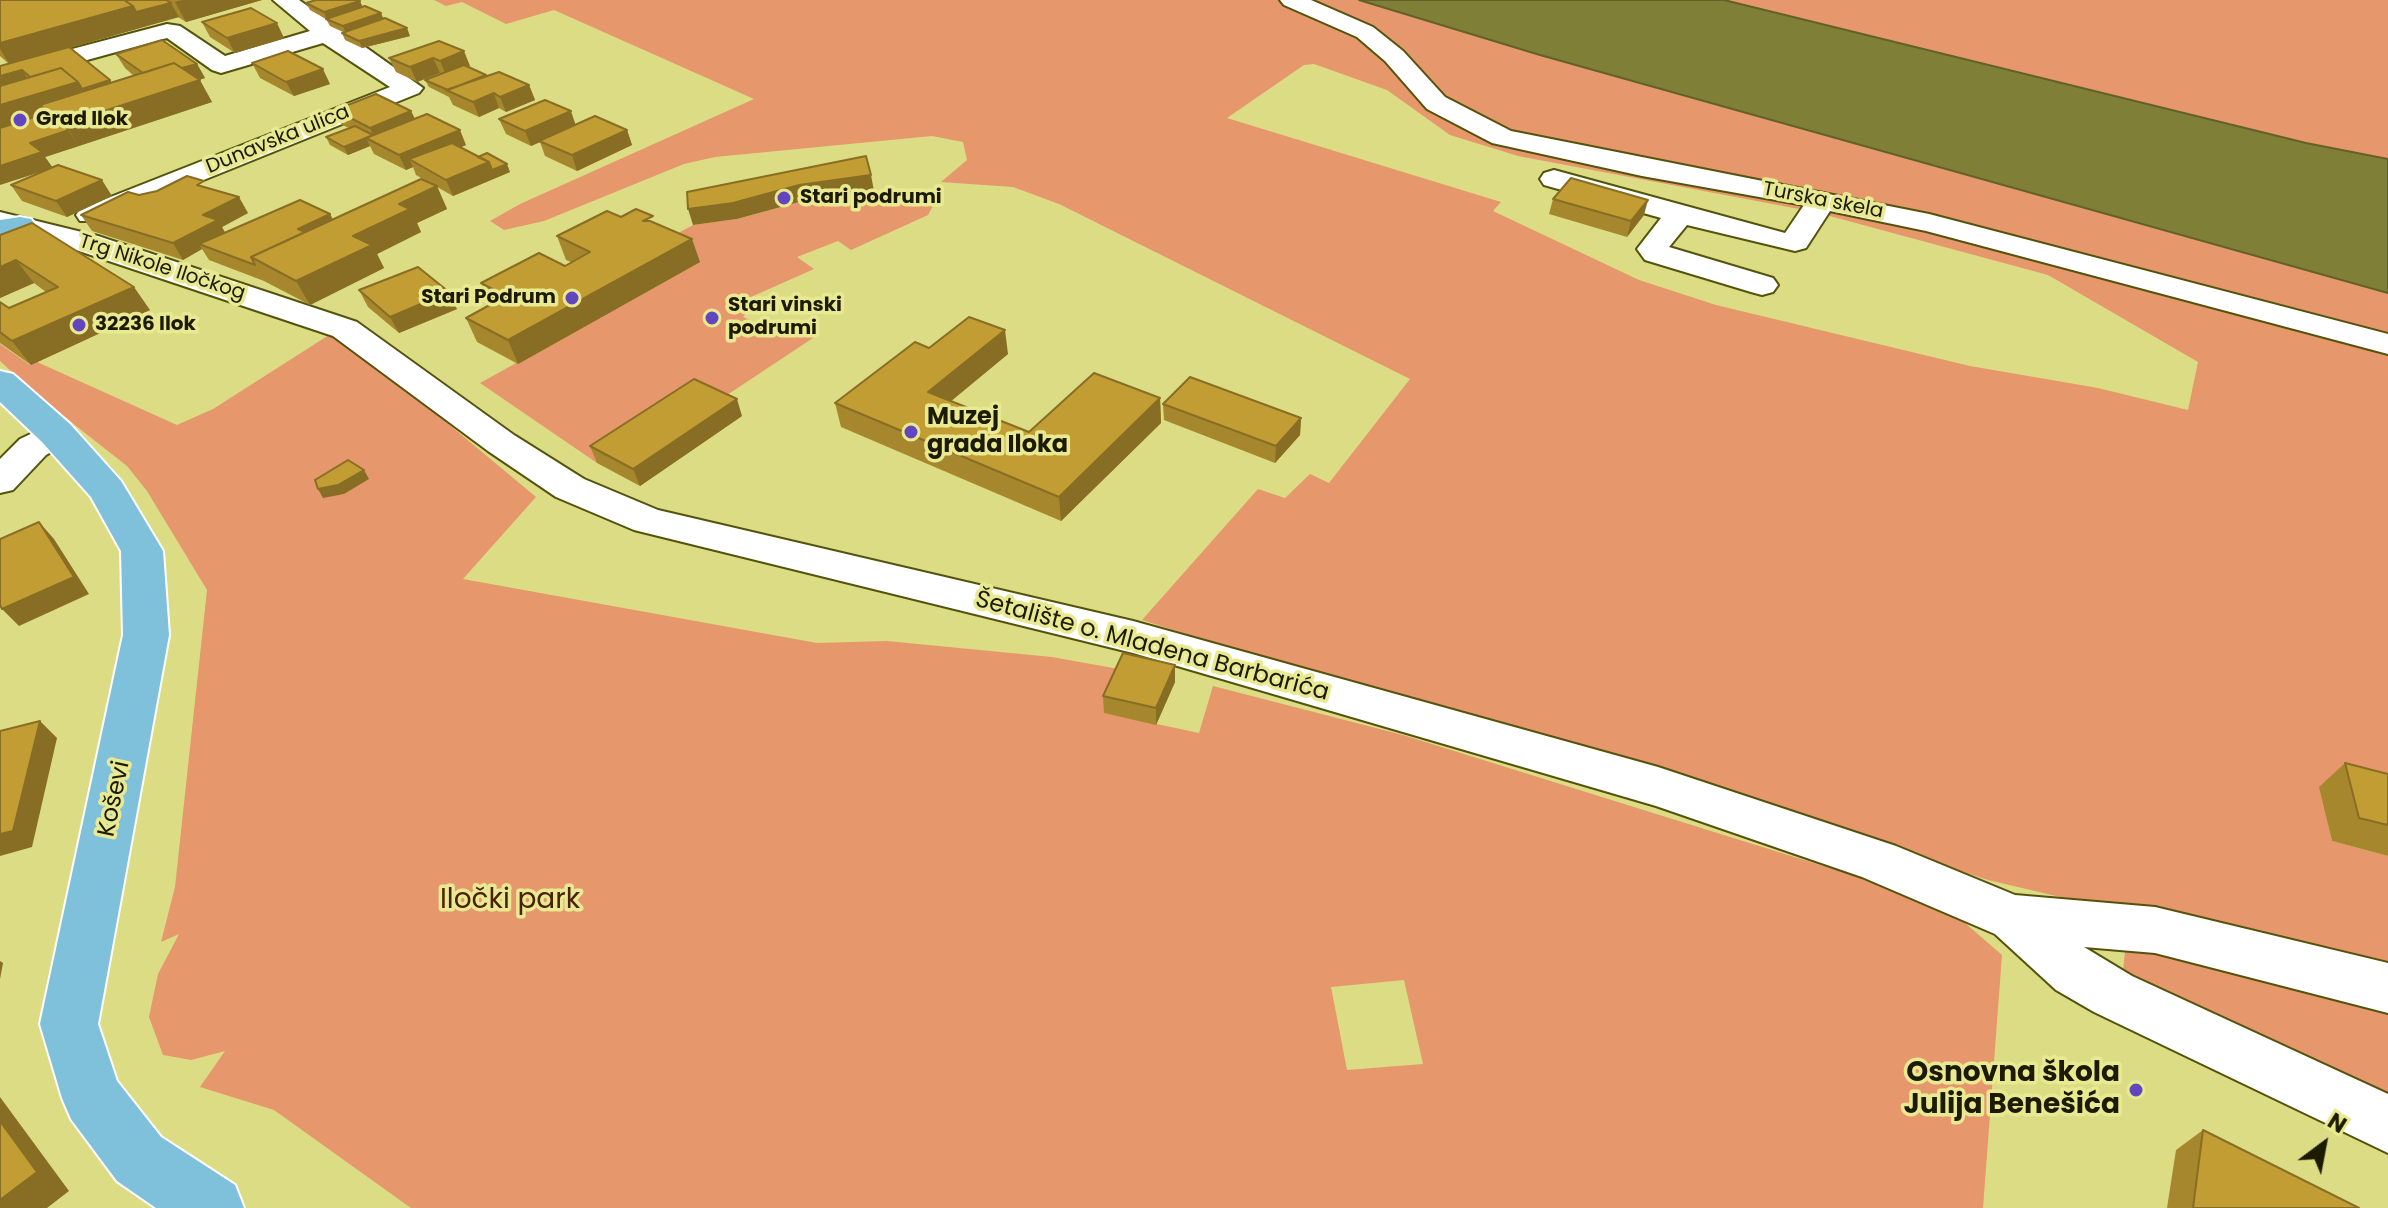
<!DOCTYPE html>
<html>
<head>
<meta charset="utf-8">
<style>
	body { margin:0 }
	#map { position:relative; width:2388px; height:1208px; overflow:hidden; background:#dcdc85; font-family:Poppins,sans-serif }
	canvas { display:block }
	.north { position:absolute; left:2284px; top:1104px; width:80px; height:80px; -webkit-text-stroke:6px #e9e992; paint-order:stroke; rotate:32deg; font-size:22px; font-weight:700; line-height:32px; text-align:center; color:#1c1b02 }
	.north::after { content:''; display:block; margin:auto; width:28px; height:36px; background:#1c1b02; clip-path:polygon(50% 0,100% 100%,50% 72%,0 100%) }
</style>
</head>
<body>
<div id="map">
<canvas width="2388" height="1208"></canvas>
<div class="north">N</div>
</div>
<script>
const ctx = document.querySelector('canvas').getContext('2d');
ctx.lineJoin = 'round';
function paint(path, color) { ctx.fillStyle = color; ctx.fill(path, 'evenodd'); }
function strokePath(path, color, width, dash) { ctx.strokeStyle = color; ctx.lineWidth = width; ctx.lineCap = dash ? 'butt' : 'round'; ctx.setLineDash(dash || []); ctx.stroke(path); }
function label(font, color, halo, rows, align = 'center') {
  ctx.font = font + ' Poppins,sans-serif'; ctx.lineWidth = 7; ctx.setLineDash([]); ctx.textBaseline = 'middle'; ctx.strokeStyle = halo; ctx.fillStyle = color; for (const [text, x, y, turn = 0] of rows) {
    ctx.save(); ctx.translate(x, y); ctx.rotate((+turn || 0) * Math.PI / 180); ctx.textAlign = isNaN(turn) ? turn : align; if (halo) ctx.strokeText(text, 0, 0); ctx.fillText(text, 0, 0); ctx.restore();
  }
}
const green = new Path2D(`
	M434 0H1359L1540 55 2388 293V805L2320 788 2332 841 2388 856V974L1988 880 1579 747 1349 686 1142 620 1258 489 1285 498 1310 474 1329 483 1410 379 1059 204 1013 187 941 182 967 160 963 142 932 136 715 157 684 164 544 221 504 230 490 221 520 204 754 99 554 10 506 24 462 2 446 6ZM1314 64 1387 90 1450 135 1518 156 1815 212 2048 275 2198 362 2188 410 2098 388 1970 366 1716 305 1639 280 1493 211 1501 202 1227 118 1304 65Z
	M1724 0H2388V159L2306 143Z
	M873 191 882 202 941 192 928 215 851 250 838 241 797 257 814 269 733 305 747 312 743 317 792 336 804 329 819 334 715 403 700 396 597 463 480 383 699 262 658 244 693 225 737 219 803 201Z
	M329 335 350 342 536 497 463 579 817 643 887 641 1052 657 1124 670 1105 713 1199 733 1213 686 1403 735 1942 903 2002 955 1983 1208H411L274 1110 200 1087 225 1051 191 1060 163 1055 149 1017 158 974 179 934 161 942 175 887 207 590 147 491 127 466 38 396 0 361V344L30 365 37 362 177 425 213 409ZM1404 980 1423 1064 1347 1070 1331 987Z
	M2147 942 2388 1000V1111L2139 995 2123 971 2125 952Z`);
const water = new Path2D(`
	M1359 0H1724L2306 143 2388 159V293L1540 55Z`);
const minor = new Path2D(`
	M273 0H299L423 88 419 93 102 221H80L76 215 80 209 390 87 323 43 221 73 212 70 167 38 0 84V68L167 24 180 26 225 56 310 31Z
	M1280 0H1311L1373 27 1403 51 1445 97 1511 131 1929 214 2388 334V354L1926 231 1830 211 1806 248 1795 251 1687 225 1669 247 1773 278 1778 285 1773 292 1762 295 1751 292 1645 260 1637 249 1661 218 1544 185 1540 179 1544 173 1554 170 1785 233 1804 205 1642 176 1492 143 1427 109 1385 61 1357 37 1284 5Z
	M0 212 98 236 357 322 514 435 584 479 658 510 1133 621 1658 767 1896 846 2015 895 2155 907 2388 963V1013L2155 953 2084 947 2132 976 2388 1094V1153L2094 1012 2056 990 1995 934 1862 877 1656 806 1133 653 634 530 556 497 488 451 333 336 76 250 0 230Z
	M56 422 69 425 74 433 69 441 46 455 13 490 0 493V459L20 439Z`);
const major = new Path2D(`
	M20 217 31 219 36 226 31 233 0 240V220Z
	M0 371 13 374 70 424 121 481 163 551 169 635 98 1024 117 1081 161 1137 235 1185 244 1208H156L117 1181 71 1119 62 1098 40 1024 123 635 121 551 91 497 42 442 0 402Z`);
const wall = new Path2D(`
	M0 0H262L186 22 178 17 70 48 112 83 134 76 125 68 116 54 197 64 205 78 199 80 212 102 45 157 52 167 112 196 67 217 22 201 11 185 45 170 9 64 0 56Z
	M360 1 362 7 384 19 410 36 362 48 345 40 342 33 343 32 330 26 326 19 310 10 306 3Z
	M202 22 284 38 235 53 210 37Z
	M439 41 470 66 468 67 487 76 529 85 535 100 506 112 499 108 479 117 453 105 449 97 429 87 425 80 442 74 440 73 417 82 396 72 389 58Z
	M252 63 330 84 294 96 260 78Z
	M335 110 411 111 415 119 466 145 461 147 510 172 453 196 437 187 447 209 417 223 421 232 377 254 384 268 310 305 264 281 209 260 202 249 183 260 92 231 81 215 139 195 207 188 248 213 222 227 225 233 330 214 333 220 430 183 416 175 413 167 406 170 374 154 370 146 348 155 330 145 326 137 349 128 342 125Z
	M499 119 627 130 632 145 577 171 545 156 540 142 531 146 506 134Z
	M1553 199 1644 215 1627 237 1549 214Z
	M621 217 655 223 700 262 518 364 477 342 466 318 490 305 481 283 565 266 571 262 566 260 557 236Z
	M0 235 150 310 31 365 0 343V302L9 308 46 292 34 283 0 298Z
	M359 290 457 309 399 333 368 307Z
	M929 348 1008 354 951 401 1029 432 1160 398 1161 423 1061 521 841 427 835 403Z
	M1163 404 1301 418 1300 435 1275 463 1164 420Z
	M742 416 640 486 597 463 590 446Z
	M1175 682 1156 725 1104 713 1103 696Z
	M2345 763 2388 774V856L2332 841 2319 787Z
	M2203 1130 2359 1208H2167L2176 1150Z`);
const shadedWall = new Path2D(`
	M182 0H262L186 22 175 2Z
	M360 1 363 8 327 20 324 12Z
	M171 3 179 17 10 65 0 49V43L133 6Z
	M381 13 384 20 346 34 343 26Z
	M277 23 284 38 235 53 227 38Z
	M407 28 410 36 362 48 359 41Z
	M464 51 470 66 446 75 440 61Z
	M433 58 440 73 417 82 410 67Z
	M197 64 205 78 159 93 150 78Z
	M323 69 330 84 294 96 286 82Z
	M22 70 32 85 0 94V76Z
	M110 80 119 94 40 105 48 117 0 139V105L78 82Z
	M200 80 212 102 79 146 64 124Z
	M529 85 535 100 506 112 500 97Z
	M494 93 499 108 479 117 473 102Z
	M411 111 418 126 366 138 370 146 348 155 344 147 373 135 370 128Z
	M571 111 576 126 531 146 525 131Z
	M69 130 79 146 45 157 53 168 0 185V166L30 143Z
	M460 130 466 145 419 165 409 159 413 167 406 170 399 155Z
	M627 130 632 145 577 171 572 155Z
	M489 162 507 164 510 172 453 196 446 180Z
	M871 175 874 191 803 201 737 219 693 225 688 209 799 185Z
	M102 180 112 196 67 217 56 201Z
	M437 186 447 209 417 223 421 232 377 254 384 268 310 305 296 281 353 236 399 204Z
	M239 197 248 213 222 227 227 236 199 244 202 249 183 260 173 243 203 215Z
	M1648 200 1644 215 1627 237 1631 221Z
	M330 214 338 230 260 262 298 229Z
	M692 239 700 262 518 364 508 340Z
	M16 260 34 283 0 298V267Z
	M134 287 150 310 31 365 12 341Z
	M449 292 457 309 399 333 390 317Z
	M1005 330 1008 354 933 416 928 392Z
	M1160 398 1161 423 1061 521 1059 497Z
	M737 399 742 416 640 486 633 469Z
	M1301 418 1300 435 1275 463 1276 446Z
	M364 470 369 479 344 494 323 498 318 489Z
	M39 522 54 539 89 594 19 626 2 609Z
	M1175 665V682L1156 725V708Z
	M40 721 57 738 32 847 0 856V834Z
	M0 961 3 963 0 979Z
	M0 1097 69 1191 47 1208H0Z`);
const building = new Path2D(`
	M0 0H124L133 6 0 43Z
	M124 0H166L171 3 136 12 133 6Z
	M316 0H357L360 1 324 12 306 3Z
	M365 6 381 13 343 26 326 19Z
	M251 8 277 23 227 38 202 22Z
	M385 18 407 28 359 41 342 33Z
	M162 40 197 64 182 68 174 63 143 73 116 54Z
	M439 41 464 51 440 61 433 58 410 67 389 58Z
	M69 47 110 80 82 89 78 82 61 68 30 77 22 70 0 76V66Z
	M288 51 323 69 286 82 252 63Z
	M174 63 200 80 64 124 40 105Z
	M464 65 486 75 448 90 425 80Z
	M61 68 78 82 0 105V86Z
	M499 72 529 85 500 97 494 93 473 102 446 90Z
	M376 94 411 111 370 128 335 110Z
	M545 100 571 111 525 131 499 119Z
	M47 113 69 130 30 143 42 152 0 166V128Z
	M427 114 460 130 399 155 366 138Z
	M595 116 627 130 572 155 539 141Z
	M355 126 373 135 344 147 326 137Z
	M452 143 489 162 446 180 409 159Z
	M487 153 507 164 492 170 489 162 478 157Z
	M866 156 871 175 799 185 733 203 688 209 687 192Z
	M58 165 102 180 56 201 11 185Z
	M187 176 204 181 197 185 239 197 203 215 218 220 173 243 81 215 128 192 139 195 157 191Z
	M1571 178 1648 200 1631 221 1553 199Z
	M421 179 437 186 399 204 410 209 353 236 372 245 296 281 251 257Z
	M300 200 330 214 298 229 305 232 251 257 255 265 199 244Z
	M636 209 653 216 643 221H650L692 239 508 340 466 318 506 296 481 283 539 253 565 266 590 252 557 236 607 211 621 217Z
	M32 223 134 287 12 341 0 332V302L9 308 58 287 16 260 0 267V235Z
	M418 267 449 292 390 317 359 290Z
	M969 317 1005 330 928 392 1029 432 1094 373 1160 398 1059 497 835 403 915 342 929 348Z
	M1190 377 1301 418 1276 446 1163 404Z
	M694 379 737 399 633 469 590 446Z
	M348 460 364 470 338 485 318 489 315 480Z
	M39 522 74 577 2 609 0 605V539Z
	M1123 653 1175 665 1156 708 1103 696Z
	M40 721 13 831 0 834V731Z
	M2345 763 2388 774V825L2359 818Z
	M0 1121 37 1172 0 1200Z
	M2203 1130 2359 1208H2193Z`);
const markers = [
	[20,120,8,"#6246bf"],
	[784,198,8,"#6246bf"],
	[572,298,8,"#6246bf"],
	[712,318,8,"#6246bf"],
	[79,325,8,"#6246bf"],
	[911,432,8,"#6246bf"],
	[2136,1090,8,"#6246bf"]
];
const farPoinames = [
	["Grad Ilok",36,120],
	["Stari podrumi",800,198],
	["Stari Podrum",556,298,"right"],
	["Stari vinski",728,306],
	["podrumi",728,329],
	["32236 Ilok",95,325]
];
const farStreetnames = [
	["Dunavska ulica",278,140,-22],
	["Turska skela",1823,201,11],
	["Trg Nikole Iločkog",162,268,18]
];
const poiNames = [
	["Muzej",927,418],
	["grada Iloka",927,446]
];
const streetNames = [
	["Šetalište o. Mladena Barbarića",1152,647,15],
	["Koševi",115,799,-78]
];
const nearParknames = [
	["Iločki park",510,901]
];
const nearPoinames = [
	["Osnovna škola",2120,1074],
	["Julija Benešića",2120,1106]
];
paint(green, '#e6976c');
paint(water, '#807f37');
strokePath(water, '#626127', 2);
strokePath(minor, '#54530c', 4);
strokePath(major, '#fff', 4);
paint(minor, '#fff');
paint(major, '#7fc1da');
paint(wall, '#a7872d');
paint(shadedWall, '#886e24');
paint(building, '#c29d34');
strokePath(building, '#886e24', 2);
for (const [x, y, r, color] of markers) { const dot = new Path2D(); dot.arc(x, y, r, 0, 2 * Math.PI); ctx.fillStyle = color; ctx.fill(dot); strokePath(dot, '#e9e992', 3); }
label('bold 20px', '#1c1b02', '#e9e992', farPoinames, 'left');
label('20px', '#1c1b02', '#e9e992', farStreetnames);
label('bold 24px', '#1c1b02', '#e9e992', poiNames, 'left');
label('24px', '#1c1b02', '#e9e992', streetNames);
label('28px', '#4b2005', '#e9e992', nearParknames);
label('bold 28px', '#1c1b02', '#e9e992', nearPoinames, 'right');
</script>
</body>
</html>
